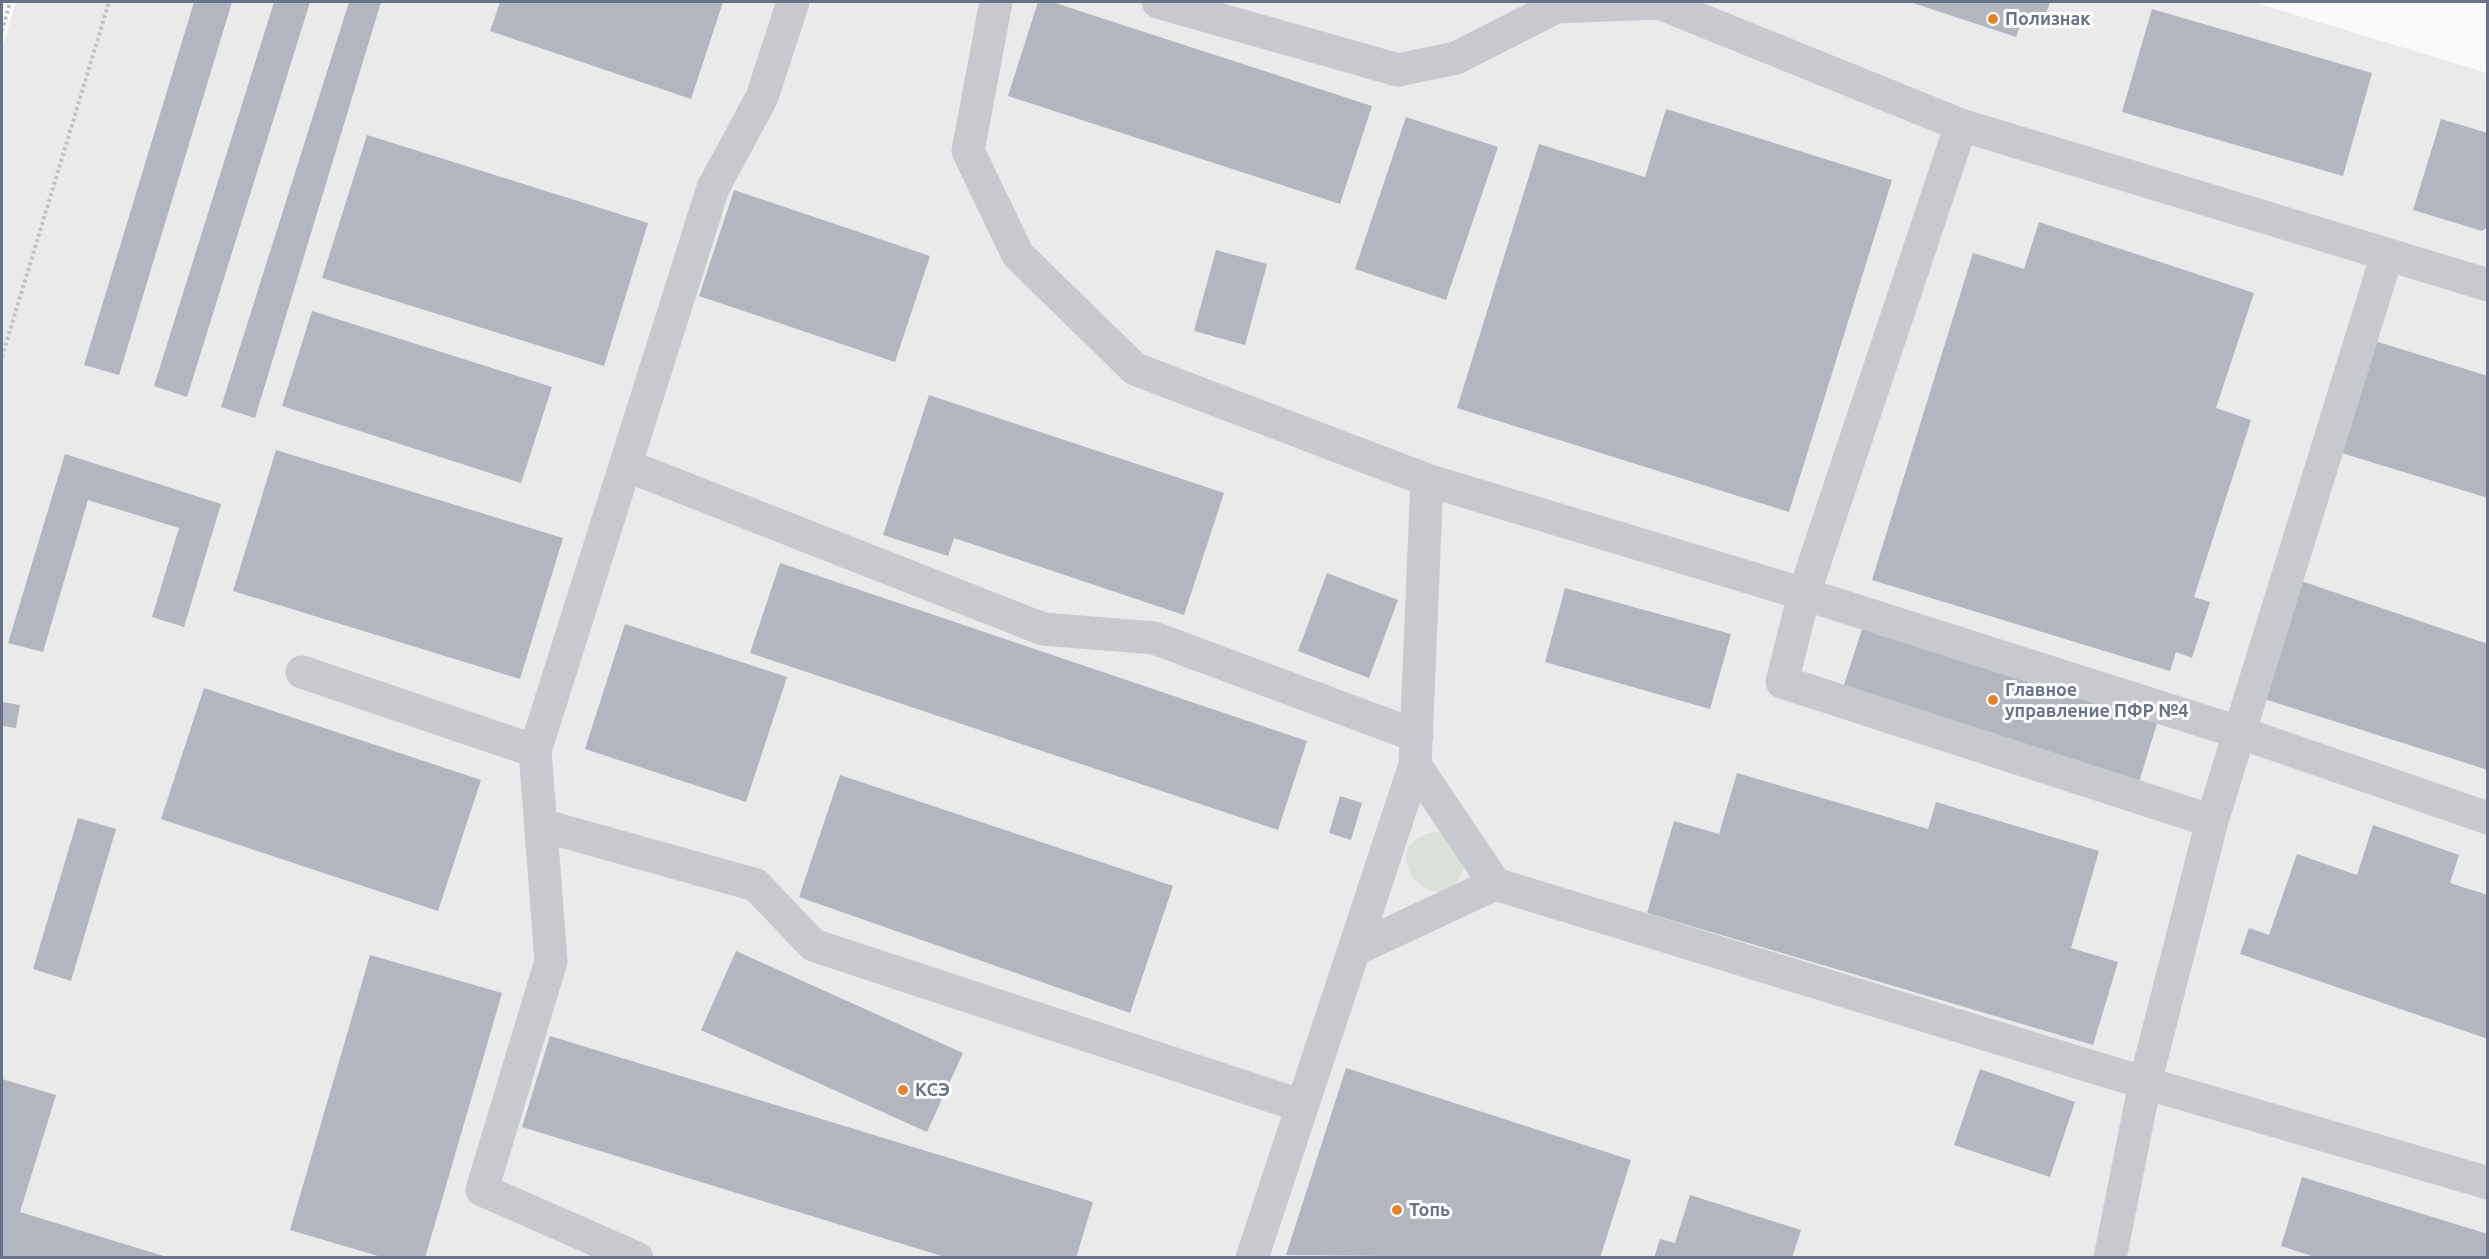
<!DOCTYPE html>
<html>
<head>
<meta charset="utf-8">
<style>
	body { margin:0 }
	#map { position:relative; width:2489px; height:1259px; overflow:hidden; background:#f9f9f7; font-family:Ubuntu,sans-serif }
	canvas { display:block }
	.frame { position:absolute; inset:0; border:3px solid #687288; pointer-events:none }
</style>
</head>
<body>
<div id="map">
<canvas width="2489" height="1259"></canvas>
<div class="frame"></div>
</div>
<script>
const ctx = document.querySelector('canvas').getContext('2d');
ctx.lineJoin = 'round';
function paint(path, color) { ctx.fillStyle = color; ctx.fill(path, 'evenodd'); }
function strokePath(path, color, width, dash) { ctx.strokeStyle = color; ctx.lineWidth = width; ctx.lineCap = dash ? 'butt' : 'round'; ctx.setLineDash(dash || []); ctx.stroke(path); }
function label(font, color, halo, rows, align = 'center') {
  ctx.font = font + ' Ubuntu,sans-serif'; ctx.lineWidth = 6; ctx.setLineDash([]); ctx.textBaseline = 'middle'; ctx.strokeStyle = halo; ctx.fillStyle = color; for (const [text, x, y, turn = 0] of rows) {
    ctx.save(); ctx.translate(x, y); ctx.rotate((+turn || 0) * Math.PI / 180); ctx.textAlign = isNaN(turn) ? turn : align; if (halo) ctx.strokeText(text, 0, 0); ctx.fillText(text, 0, 0); ctx.restore();
  }
}
const built = new Path2D(`
	M16 2H2253L2487 73V1257L2 1258V48Z`);
const green = new Path2D(`
	M1436 832 1445 834 1465 863C1446 938 1362 844 1436 832Z`);
const building = new Path2D(`
	M194 2H232L119 375 84 365Z
	M274 2H310L187 397 154 386Z
	M349 2H381L255 418 221 407Z
	M500 2H723L691 99 490 31Z
	M1038 2H1052L1372 106 1340 204 1008 96Z
	M1910 2H2050L2043 23 2023 17 2016 37Z
	M2152 9 2372 73 2343 176 2122 112Z
	M1666 109 1892 180 1789 512 1457 408 1539 144 1645 177Z
	M1406 117 1498 147 1446 300 1355 269Z
	M2441 119 2488 133V226L2482 231 2413 210Z
	M367 135 648 223 604 366 322 278Z
	M734 190 930 256 895 362 699 296Z
	M2039 222 2254 293 2216 408 2251 420 2194 597 2210 602 2192 658 2176 652 2170 671 1872 580 1973 253 2024 269Z
	M1216 250 1267 264 1245 345 1194 331Z
	M312 311 552 387 521 483 282 406Z
	M2365 338 2488 376V498L2332 450Z
	M929 395 1224 493 1184 615 954 538 948 556 883 535Z
	M276 450 563 538 520 679 233 591Z
	M65 454 221 504 184 627 152 617 179 528 88 500 43 652 8 643Z
	M780 563 1307 741 1278 830 750 653Z
	M1327 573 1398 600 1369 678 1298 651Z
	M2298 580 2488 644V770L2261 698Z
	M1565 588 1731 634 1710 709 1545 662Z
	M1865 620 2160 714 2138 785 1842 691Z
	M625 624 787 677 746 802 585 749Z
	M204 688 481 780 438 911 161 819Z
	M2 702 20 705 16 728 2 726Z
	M1737 773 1928 829 1936 802 2099 851 2071 948 2118 962 2093 1045 1647 913 1674 821 1719 834Z
	M840 775 1173 886 1130 1013 799 897Z
	M1340 796 1362 803 1351 840 1329 833Z
	M78 818 116 829 71 981 33 969Z
	M2373 825 2459 855 2450 883 2488 895V1039L2240 954 2249 928 2269 935 2297 854 2357 875Z
	M736 951 963 1053 927 1132 701 1030Z
	M370 955 502 993 425 1258H385L290 1230Z
	M550 1036 1093 1202 1076 1258H948L522 1127Z
	M1346 1068 1631 1160 1600 1258 1286 1255Z
	M1980 1069 2075 1102 2050 1177 1954 1145Z
	M2 1079 56 1095 20 1212 170 1258H2Z
	M2302 1177 2488 1234V1258H2318L2281 1246Z
	M1690 1195 1801 1230 1792 1258H1654L1660 1239 1675 1243Z`);
const path = new Path2D(`
	M2 31 10 2
	M2 357 109 2`);
const minor = new Path2D(`
	M996 2 968 151 1018 255 1135 369 1427 480 1804 594 2241 733 2488 818
	M1158 2 1398 70 1456 58 1556 7 1659 3 1961 125
	M2387 255 2212 821 2145 1083 2488 1183
	M628 466 1043 629 1154 638 1417 736
	M302 672 535 751 551 961 482 1190 637 1258
	M535 751 713 188 762 97 793 2
	M1415 765 1495 884 2145 1083 2110 1258
	M2212 821 1782 682 1804 594 1961 125 2488 285
	M541 825 756 885 813 945 1302 1106
	M1354 950 1495 884
	M1252 1258 1415 765 1427 480`);
const markers = [
	[1993,19,6,"#e3842d"],
	[1993,700,6,"#e3842d"],
	[903,1090,6,"#e3842d"],
	[1397,1210,6,"#e3842d"]
];
const poiNames = [
	["Полизнак",2005,19],
	["Главное",2005,690],
	["управление ПФР №4",2005,711],
	["КСЭ",915,1090],
	["Топь",1409,1210]
];
paint(built, '#eaeaea');
paint(green, '#d9e1d8');
paint(building, '#b2b6bf');
strokePath(path, '#c1c2c5', 4, [3, 3]);
strokePath(minor, '#c7c9ce', 33);
for (const [x, y, r, color] of markers) { const dot = new Path2D(); dot.arc(x, y, r, 0, 2 * Math.PI); ctx.fillStyle = color; ctx.fill(dot); strokePath(dot, '#fff', 2); }
label('bold 18px', '#687288', '#fff', poiNames, 'left');
</script>
</body>
</html>
